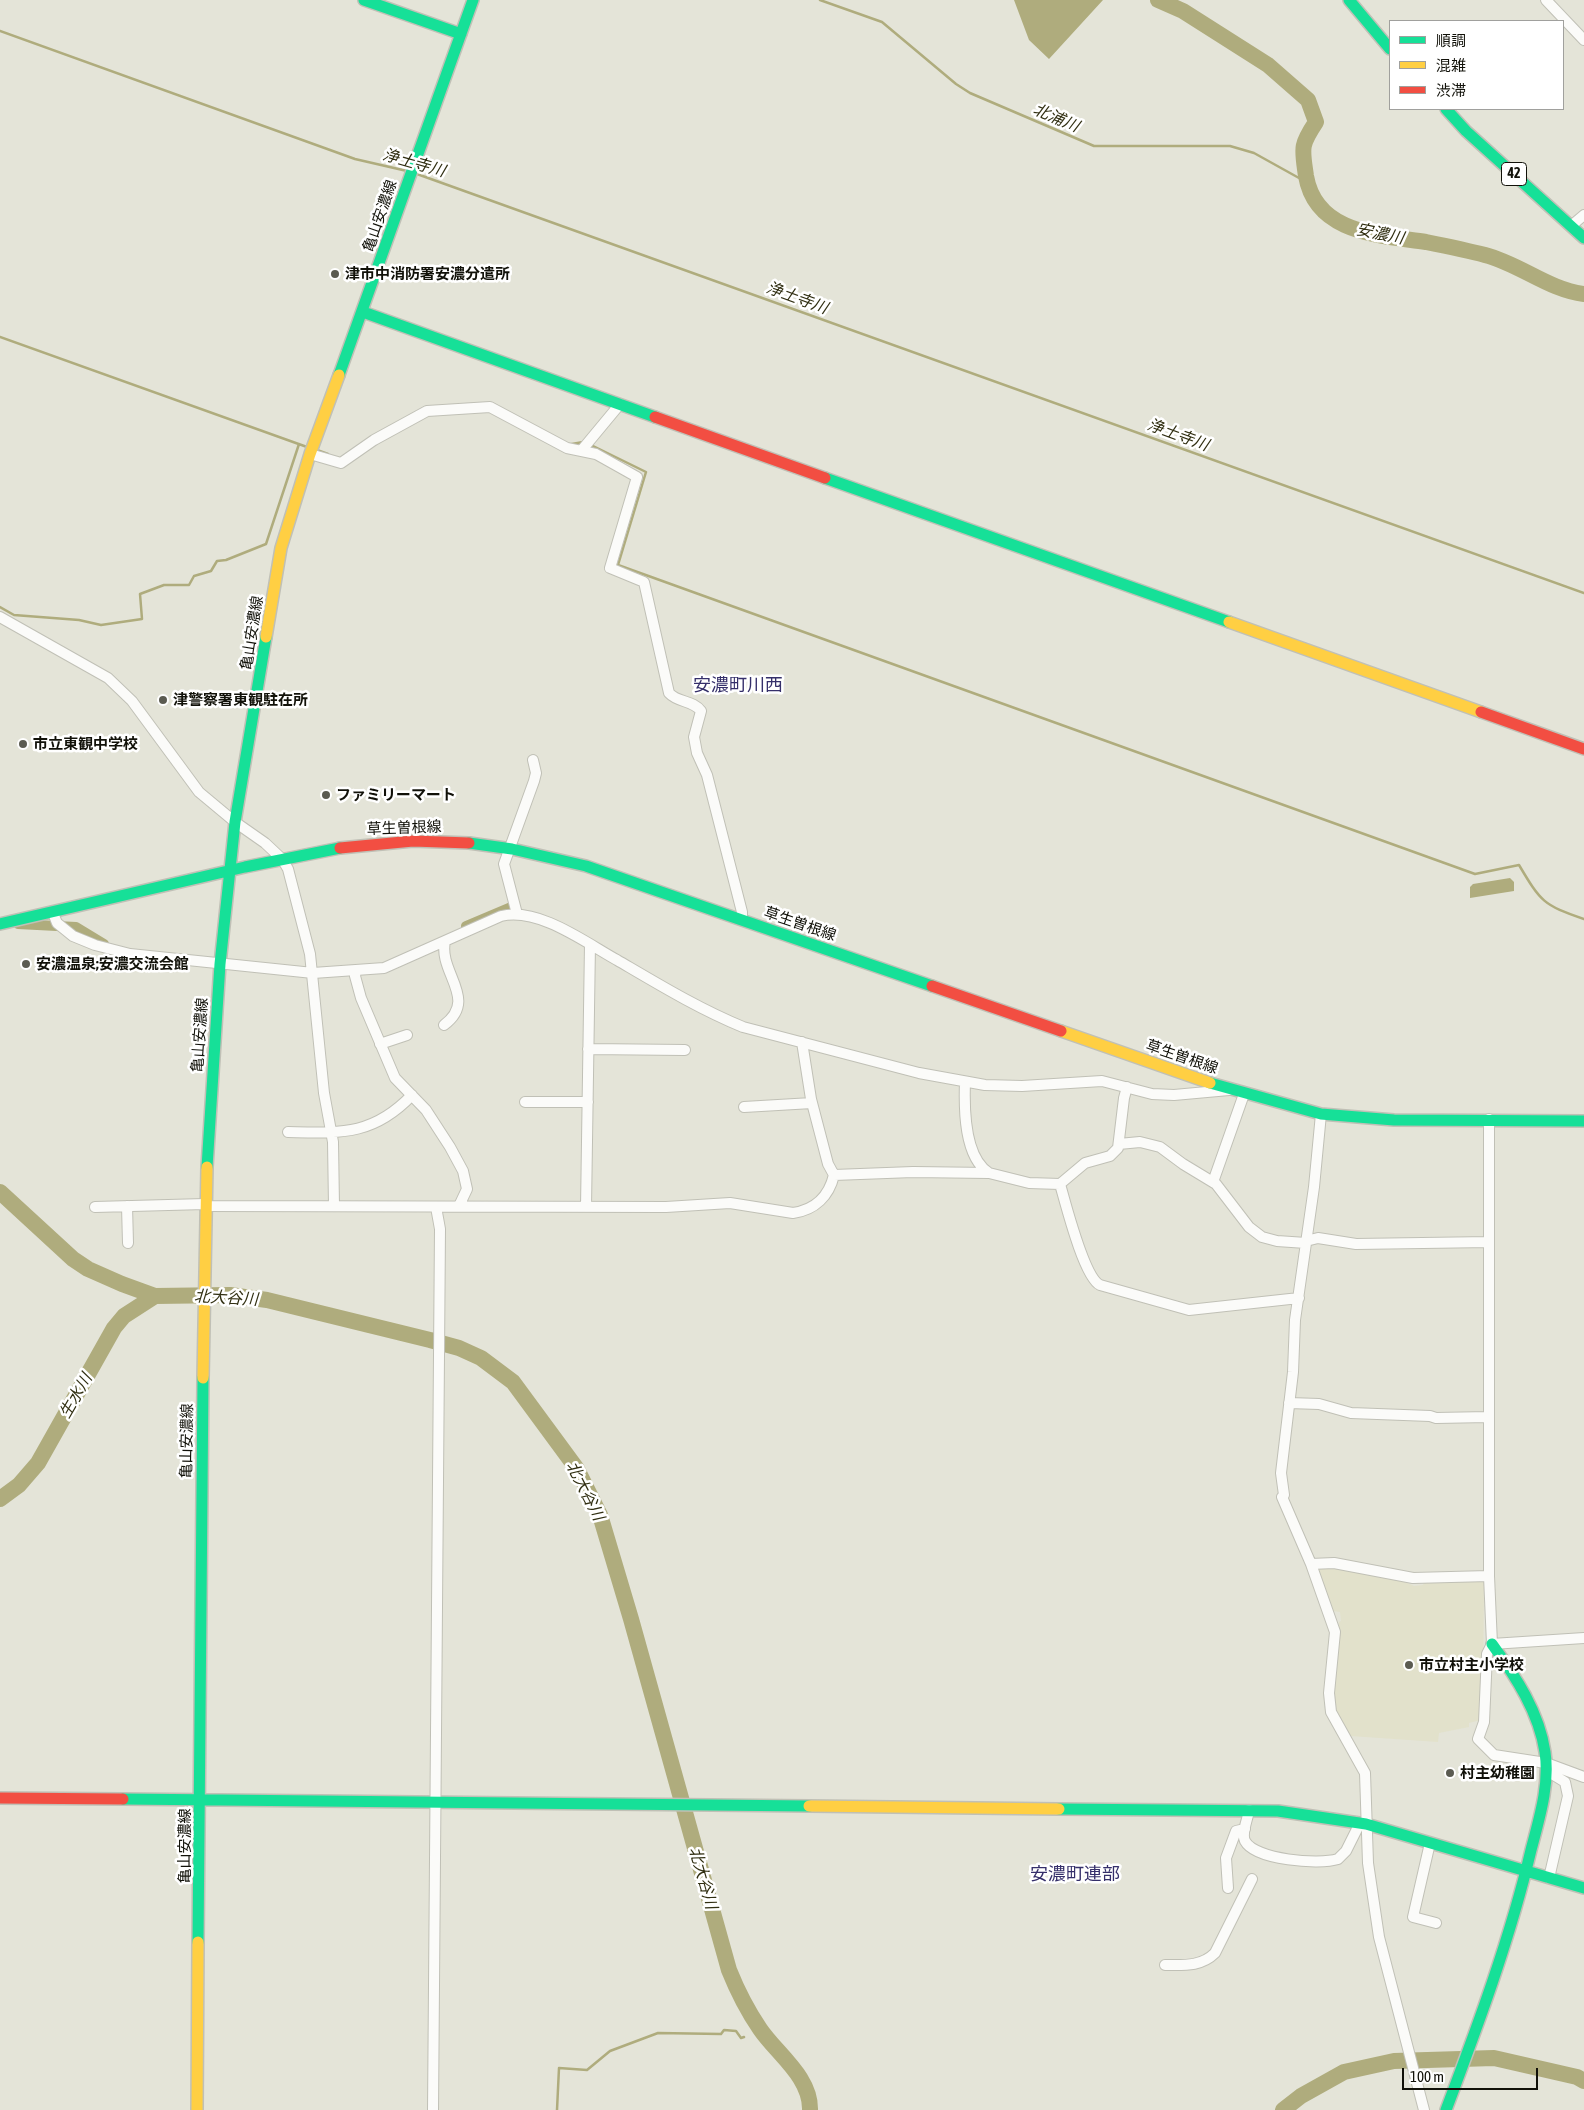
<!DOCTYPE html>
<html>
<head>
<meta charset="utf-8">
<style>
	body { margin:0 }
	#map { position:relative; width:1584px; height:2110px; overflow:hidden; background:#e4e4d8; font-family:"Asap Condensed","Noto Sans JP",sans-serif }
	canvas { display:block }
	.legend { position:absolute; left:1389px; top:20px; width:175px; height:90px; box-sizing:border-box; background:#fff; border:1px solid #a0a09d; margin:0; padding:6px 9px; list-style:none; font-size:15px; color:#111109 }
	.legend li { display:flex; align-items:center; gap:10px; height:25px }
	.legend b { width:25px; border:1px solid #a0a09d }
	.scale { position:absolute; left:1402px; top:2068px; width:136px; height:22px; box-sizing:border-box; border:2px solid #111109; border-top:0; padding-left:6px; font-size:15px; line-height:18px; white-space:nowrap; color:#111109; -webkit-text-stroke:4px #fff; paint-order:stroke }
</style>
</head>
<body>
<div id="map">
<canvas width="1584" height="2110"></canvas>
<ul class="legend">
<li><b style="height:6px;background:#16e098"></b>順調</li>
<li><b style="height:6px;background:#ffcf43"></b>混雑</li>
<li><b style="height:6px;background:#f24e42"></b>渋滞</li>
</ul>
<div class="scale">100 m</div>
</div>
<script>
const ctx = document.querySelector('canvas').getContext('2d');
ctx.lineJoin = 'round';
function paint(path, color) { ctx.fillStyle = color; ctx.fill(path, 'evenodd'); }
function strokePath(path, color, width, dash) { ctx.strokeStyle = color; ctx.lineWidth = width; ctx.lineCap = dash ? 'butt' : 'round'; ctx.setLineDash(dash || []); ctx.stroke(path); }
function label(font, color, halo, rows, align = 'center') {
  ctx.font = font + ' "Asap Condensed","Noto Sans JP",sans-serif'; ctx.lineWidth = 5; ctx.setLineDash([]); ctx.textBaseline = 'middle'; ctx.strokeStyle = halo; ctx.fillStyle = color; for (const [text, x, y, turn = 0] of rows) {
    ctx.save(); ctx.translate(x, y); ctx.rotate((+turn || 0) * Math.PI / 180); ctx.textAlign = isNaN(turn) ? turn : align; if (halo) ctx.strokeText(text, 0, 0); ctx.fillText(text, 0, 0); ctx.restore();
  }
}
const built = new Path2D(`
	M1320 1567 1352 1569 1399 1579 1414 1586 1423 1585 1425 1580H1482L1484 1582 1483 1691 1481 1720 1469 1723V1727L1439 1733 1438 1742 1350 1736 1335 1714 1332 1695 1339 1622 1341 1621 1340 1612 1333 1611 1317 1572Z`);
const water = new Path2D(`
	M1014 0H1103L1049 59 1029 40Z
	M1510 878 1514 882V891L1470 898V887L1473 884Z`);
const stream = new Path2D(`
	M820 0 882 22 956 84 970 93 1094 146H1230L1254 153 1308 183
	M0 31 355 159 407 171
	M417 174 1584 593
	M0 337 307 447
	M572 444 583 442
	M591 445 646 472 618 565 1475 874 1519 865C1541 902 1543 905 1584 919
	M317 450 328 454
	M0 607 14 615 79 620 101 625 142 619 140 594 164 585H189L194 576 211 571 217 561 226 560 266 544 299 444
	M557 2110 559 2068 587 2070 610 2051 658 2033 721 2034 724 2030 736 2031 741 2038 744 2037`);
const canal = new Path2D(`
	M18 924 76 927 104 944
	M466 926 511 907`);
const river = new Path2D(`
	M1158 0 1183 11 1268 65 1308 100 1316 122C1300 146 1302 148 1306 176 1316 234 1380 235 1426 242 1446 246 1466 250 1485 255 1520 264 1549 290 1584 294
	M0 1192 73 1259 88 1269 122 1284 155 1296 230 1295 267 1300 430 1340 459 1348 481 1358 513 1382 577 1469 600 1515 631 1619 729 1970C737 1990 747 2010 760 2029 777 2054 811 2077 810 2110
	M0 1499 19 1485 38 1463 114 1328 124 1316 155 1296
	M1283 2110 1301 2096 1344 2072 1394 2061 1494 2058 1577 2077 1584 2081`);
const street = new Path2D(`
	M1546 0 1584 40
	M1571 226 1584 215
	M581 451 620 404
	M310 454 341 463 374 440 427 411 490 407 567 448 596 454 637 477 610 568 644 582 669 693C678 703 693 700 701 711L694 737 697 753 707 775 742 912V920
	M0 617 108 678 132 701 199 792 235 822 265 843 282 859 288 869 310 954 324 1093 333 1142 334 1206
	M53 913 57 923 73 936 95 945 130 954 313 973 384 968 501 916C539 907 586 943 617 960 658 984 699 1009 743 1027L919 1073 985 1085 1022 1086 1102 1081 1152 1094 1174 1095 1229 1090
	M517 914 504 864 534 781 536 773 533 760
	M356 971 355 976 361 998 395 1078 426 1110 450 1147 463 1171 467 1189 459 1206
	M444 1025C479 999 438 973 445 941
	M380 1044 407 1035
	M588 1049 685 1050
	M965 1082C964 1109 964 1157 989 1173
	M525 1102H588
	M744 1107 812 1103
	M1321 1114 1314 1187 1295 1320 1293 1372 1281 1473 1284 1495 1282 1497 1311 1564 1335 1632 1329 1693 1331 1712 1365 1773 1368 1863 1379 1937 1424 2110
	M1489 1119V1576L1492 1644 1487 1654 1484 1722 1478 1739 1494 1755 1546 1763 1584 1777
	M288 1132C340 1133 373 1136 412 1095
	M1119 1144 1140 1142 1160 1147 1183 1164 1216 1184 1249 1227 1262 1237 1277 1241 1306 1243
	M834 1175 913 1172 989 1173 1029 1183 1060 1184 1085 1163 1110 1156 1118 1148 1124 1098 1127 1087
	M1213 1182 1244 1094
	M1060 1184C1066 1205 1084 1277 1100 1285L1189 1310 1299 1298
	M127 1206 128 1243
	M205 1206 666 1207 730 1203 793 1213C815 1210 829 1196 834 1175L828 1164 811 1099 802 1042
	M95 1207 205 1204
	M586 1207 590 944
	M1306 1241 1318 1238 1356 1244 1489 1242
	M1289 1403 1319 1404 1351 1413 1430 1416 1436 1418 1488 1417
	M1311 1564 1334 1563 1413 1578 1489 1576
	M1492 1644 1584 1638
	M1547 1771 1565 1782 1568 1796 1549 1878
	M1249 1810C1248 1819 1241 1833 1245 1841 1255 1860 1319 1865 1338 1859L1346 1851 1360 1823
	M1430 1843 1413 1917 1436 1923
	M1228 1888 1226 1858 1236 1831 1245 1829
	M1165 1965C1183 1965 1201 1967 1215 1953L1252 1879
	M433 2110 440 1229 436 1207`);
const fast = new Path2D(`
	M364 0 461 34
	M1349 0 1390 49
	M1446 109 1466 131 1584 238
	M363 312 655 417
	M339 375 473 0
	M825 478 1229 622
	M469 843 512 849 586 866 932 986
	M0 924 245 867 340 848
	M1210 1083 1321 1114 1394 1120 1584 1121
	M207 1167 220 964 235 822 266 637
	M123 1799 809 1806
	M1059 1809 1278 1811 1366 1824 1584 1888
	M198 1942 203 1378
	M1446 2110C1478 2025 1510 1939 1531 1850 1539 1819 1550 1785 1545 1752 1539 1712 1516 1677 1492 1644`);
const slow = new Path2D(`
	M1229 622 1481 712
	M266 637 281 548 310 454 339 375
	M1061 1031 1210 1083
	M203 1378 207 1167
	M809 1806 1059 1809
	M197 2110 198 1942`);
const jam = new Path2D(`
	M655 417 825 478
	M1481 712 1584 749
	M340 848 413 841 469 843
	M932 986 1061 1031
	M0 1798 123 1799`);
const markers = [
	[335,274,5,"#5b5b51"],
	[163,700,5,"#5b5b51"],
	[23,744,5,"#5b5b51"],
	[326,795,5,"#5b5b51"],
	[26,964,5,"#5b5b51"],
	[1409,1665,5,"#5b5b51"],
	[1450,1773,5,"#5b5b51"]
];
const shields = [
	[1514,174,25]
];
const shieldNames = [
	["42",1514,174]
];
const streetNames = [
	["亀山安濃線",380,216,-71],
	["亀山安濃線",252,633,-81],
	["草生曽根線",404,828,-2],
	["草生曽根線",800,924,19],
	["亀山安濃線",200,1035,-86],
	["草生曽根線",1182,1057,19],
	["亀山安濃線",187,1441,-89],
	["亀山安濃線",185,1846,-90]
];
const poiNames = [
	["津市中消防署安濃分遣所",345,274],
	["津警察署東観駐在所",173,700],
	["市立東観中学校",33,744],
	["ファミリーマート",336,795],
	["安濃温泉;安濃交流会館",36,964],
	["市立村主小学校",1419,1665],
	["村主幼稚園",1460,1773]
];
const waterNames = [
	["北浦川",1056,118,23],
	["浄土寺川",414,163,16],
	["安濃川",1380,234,11],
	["浄土寺川",797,298,20],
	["浄土寺川",1178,435,20],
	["北大谷川",226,1298,3],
	["生水川",76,1396,-60],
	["北大谷川",585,1491,63],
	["北大谷川",703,1878,74]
];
const quarterNames = [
	["安濃町川西",738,685],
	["安濃町連部",1075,1874]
];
paint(built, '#e2e1cb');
paint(water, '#afac7d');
strokePath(stream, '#afac7d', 2.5);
strokePath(canal, '#afac7d', 10);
strokePath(river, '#afac7d', 16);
strokePath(street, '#c0c0b6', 12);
strokePath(fast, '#c0c0b6', 14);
strokePath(slow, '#c0c0b6', 14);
strokePath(jam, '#c0c0b6', 14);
strokePath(street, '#fbfbf9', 10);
strokePath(fast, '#16e098', 11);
strokePath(slow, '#ffcf43', 11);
strokePath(jam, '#f24e42', 11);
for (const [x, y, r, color] of markers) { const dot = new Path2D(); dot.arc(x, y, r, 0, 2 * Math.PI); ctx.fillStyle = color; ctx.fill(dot); strokePath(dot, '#fff', 2); }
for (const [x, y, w] of shields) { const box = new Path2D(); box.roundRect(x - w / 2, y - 11.5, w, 23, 4); ctx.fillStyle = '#fff'; ctx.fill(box); strokePath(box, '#111109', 1); }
label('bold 14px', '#111109', null, shieldNames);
label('15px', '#111109', '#fff', streetNames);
label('bold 15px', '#111109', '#fff', poiNames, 'left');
label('italic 16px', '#312f12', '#fff', waterNames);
label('18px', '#352f6a', '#fff', quarterNames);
</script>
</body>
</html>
